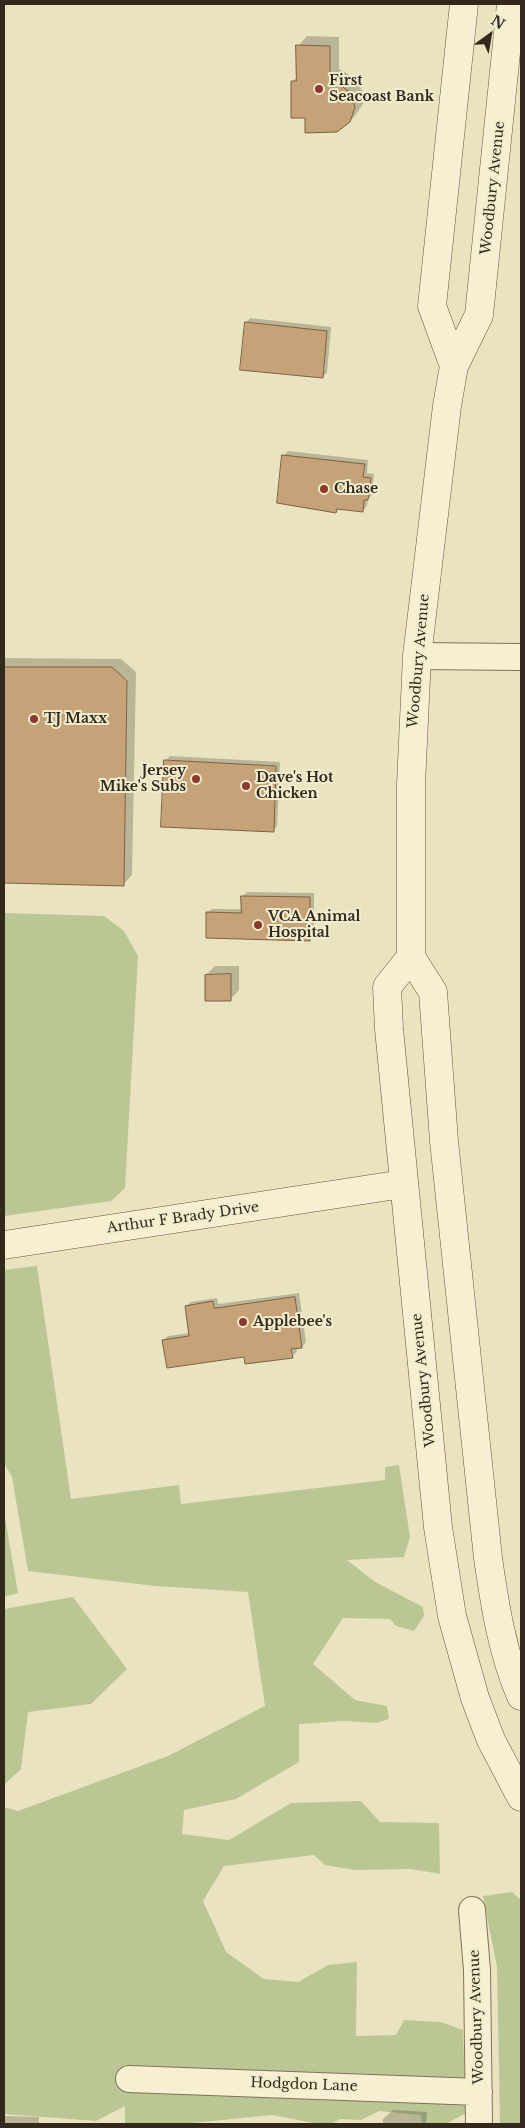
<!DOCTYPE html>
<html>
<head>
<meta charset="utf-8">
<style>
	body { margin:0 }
	#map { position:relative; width:525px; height:2128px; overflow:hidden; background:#eae3bf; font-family:"Libre Baskerville",serif }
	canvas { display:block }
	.frame { position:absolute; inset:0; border:5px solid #32291c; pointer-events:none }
	.north { position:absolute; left:465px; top:10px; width:50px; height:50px; -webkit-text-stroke:4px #f2ecce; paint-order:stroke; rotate:32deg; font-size:14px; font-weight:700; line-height:20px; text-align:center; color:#32291c }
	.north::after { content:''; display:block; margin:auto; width:18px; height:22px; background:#32291c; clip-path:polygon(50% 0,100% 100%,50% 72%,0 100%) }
</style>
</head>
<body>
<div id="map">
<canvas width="525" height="2128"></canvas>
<div class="frame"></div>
<div class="north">N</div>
</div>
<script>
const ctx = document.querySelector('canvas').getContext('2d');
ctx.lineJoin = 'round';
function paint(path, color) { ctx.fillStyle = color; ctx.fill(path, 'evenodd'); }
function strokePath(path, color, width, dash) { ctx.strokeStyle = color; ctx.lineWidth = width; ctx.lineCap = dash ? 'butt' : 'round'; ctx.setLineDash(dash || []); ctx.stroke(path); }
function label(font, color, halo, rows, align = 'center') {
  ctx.font = font + ' "Libre Baskerville",serif'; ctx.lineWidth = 4; ctx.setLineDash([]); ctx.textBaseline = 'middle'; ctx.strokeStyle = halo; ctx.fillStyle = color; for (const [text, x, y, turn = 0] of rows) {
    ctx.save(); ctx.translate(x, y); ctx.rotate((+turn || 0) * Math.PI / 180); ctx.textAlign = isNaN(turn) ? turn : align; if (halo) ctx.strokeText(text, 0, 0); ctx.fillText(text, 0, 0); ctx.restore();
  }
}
const green = new Path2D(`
	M4 913 104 916 124 931 138 956 125 1188 111 1201 4 1216Z
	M37 1266 71 1499 179 1485 181 1504 385 1480V1467L399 1465 410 1537 404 1557 347 1560 375 1582 423 1607 424 1616 414 1631 396 1626 390 1619 343 1618 313 1664 355 1700 387 1706 389 1719 376 1723 344 1721 299 1724V1762L236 1799 184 1810 182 1834 229 1840 291 1803 361 1801 380 1822 439 1823 440 1874 411 1869 355 1870 325 1865 314 1855 224 1866 203 1901 226 1952 264 1979 298 1982 328 1965 357 1962 356 2036 396 2035 404 2020 441 2022 463 2030 466 2113 446 2124H422L421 2115 379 2111 361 2120 340 2119 331 2124H319L272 2115 183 2124H125V2106L96 2121 4 2114V1807L18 1811 168 1756 265 1706 248 1592 155 1586 28 1571 12 1477 4 1463V1270Z
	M4 1512 18 1593 4 1597Z
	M73 1597 127 1669 91 1704 28 1712 21 1769 4 1785V1609Z
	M512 1892 521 1900V2124H500L497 1967 483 1896Z`);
const shadow = new Path2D(`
	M307 36 339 37V69L353 77 362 90 363 104 354 117 344 127 329 132 306 117 292 82 297 77 298 46Z
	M250 318 331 327 327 373 322 377 246 323Z
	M288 451 368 460 367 473 374 474 372 495 368 499 367 506 362 511 339 508 336 512 283 456Z
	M4 658 121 659 136 672 132 875 123 885 4 882Z
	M170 756 280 762 277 826 273 831 165 761Z
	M247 892 314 893V935L309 940 207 913 212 909H242V897Z
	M215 966H239V990L230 1000 206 975Z
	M299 1293 306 1342 302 1347H296L297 1352 292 1356H245L164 1340 168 1336 190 1333 186 1306 191 1302 217 1298 218 1304Z
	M393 2110 427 2112 426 2124H383V2119Z
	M4 2116 39 2117V2124H4Z`);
const building = new Path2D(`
	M296 45 330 46V78L350 92 355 107 350 122 337 132 305 133V118H291V81H296Z
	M245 322 327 331 323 378 240 370Z
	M282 455 365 464 363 477 371 478 368 500H364L363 512 337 509 336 513 277 503Z
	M4 667H112L127 681 124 886 4 883Z
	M164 760 276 766 274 832 161 827Z
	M241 896 310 897V941L206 938V912L241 913Z
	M231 974V1001H205V975Z
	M295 1297 302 1348 291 1349 293 1358 245 1364 244 1357 167 1368 162 1340 189 1336 185 1306 213 1301 214 1308Z`);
const street = new Path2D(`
	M417 656 521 657
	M472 1910 477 1970 479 2124
	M129 2079 479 2092`);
const secondary = new Path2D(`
	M511 4 479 315 454 366 447 406 417 656 411 784V957L433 992 444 1141 488 1558C495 1606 502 1652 521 1696
	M454 366 432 306 464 4
	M411 957 387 987 389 1029 438 1527 452 1616 475 1698 491 1740 521 1797
	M4 1245 403 1184`);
const markers = [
	[319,89,5,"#8c392e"],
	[324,489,5,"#8c392e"],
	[34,719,5,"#8c392e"],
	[196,779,5,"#8c392e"],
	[246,786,5,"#8c392e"],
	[258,925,5,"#8c392e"],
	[243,1322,5,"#8c392e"]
];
const poiNames = [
	["First",329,81],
	["Seacoast Bank",329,97],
	["Chase",334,489],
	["TJ Maxx",44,719],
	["Jersey",186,771,"right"],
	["Mike's Subs",186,787,"right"],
	["Dave's Hot",256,778],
	["Chicken",256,794],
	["VCA Animal",268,917],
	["Hospital",268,933],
	["Applebee's",253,1322]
];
const streetNames = [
	["Woodbury Avenue",493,188,-84],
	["Woodbury Avenue",419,661,-85],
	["Arthur F Brady Drive",183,1218,-8],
	["Woodbury Avenue",424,1380,-96],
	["Woodbury Avenue",477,2017,-92],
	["Hodgdon Lane",304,2085,2]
];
paint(green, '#bac795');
paint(shadow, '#0003');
paint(building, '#c5a278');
strokePath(building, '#7e6141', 1);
strokePath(street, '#817359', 28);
strokePath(secondary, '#63553c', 29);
strokePath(street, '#f6efd2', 26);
strokePath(secondary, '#f6efd2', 28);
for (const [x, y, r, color] of markers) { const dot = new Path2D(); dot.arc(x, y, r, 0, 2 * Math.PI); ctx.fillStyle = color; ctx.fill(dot); strokePath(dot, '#f2ecce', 2); }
label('bold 14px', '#32291c', '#f2ecce', poiNames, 'left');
label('14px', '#32291c', '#f2ecce', streetNames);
</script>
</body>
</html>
